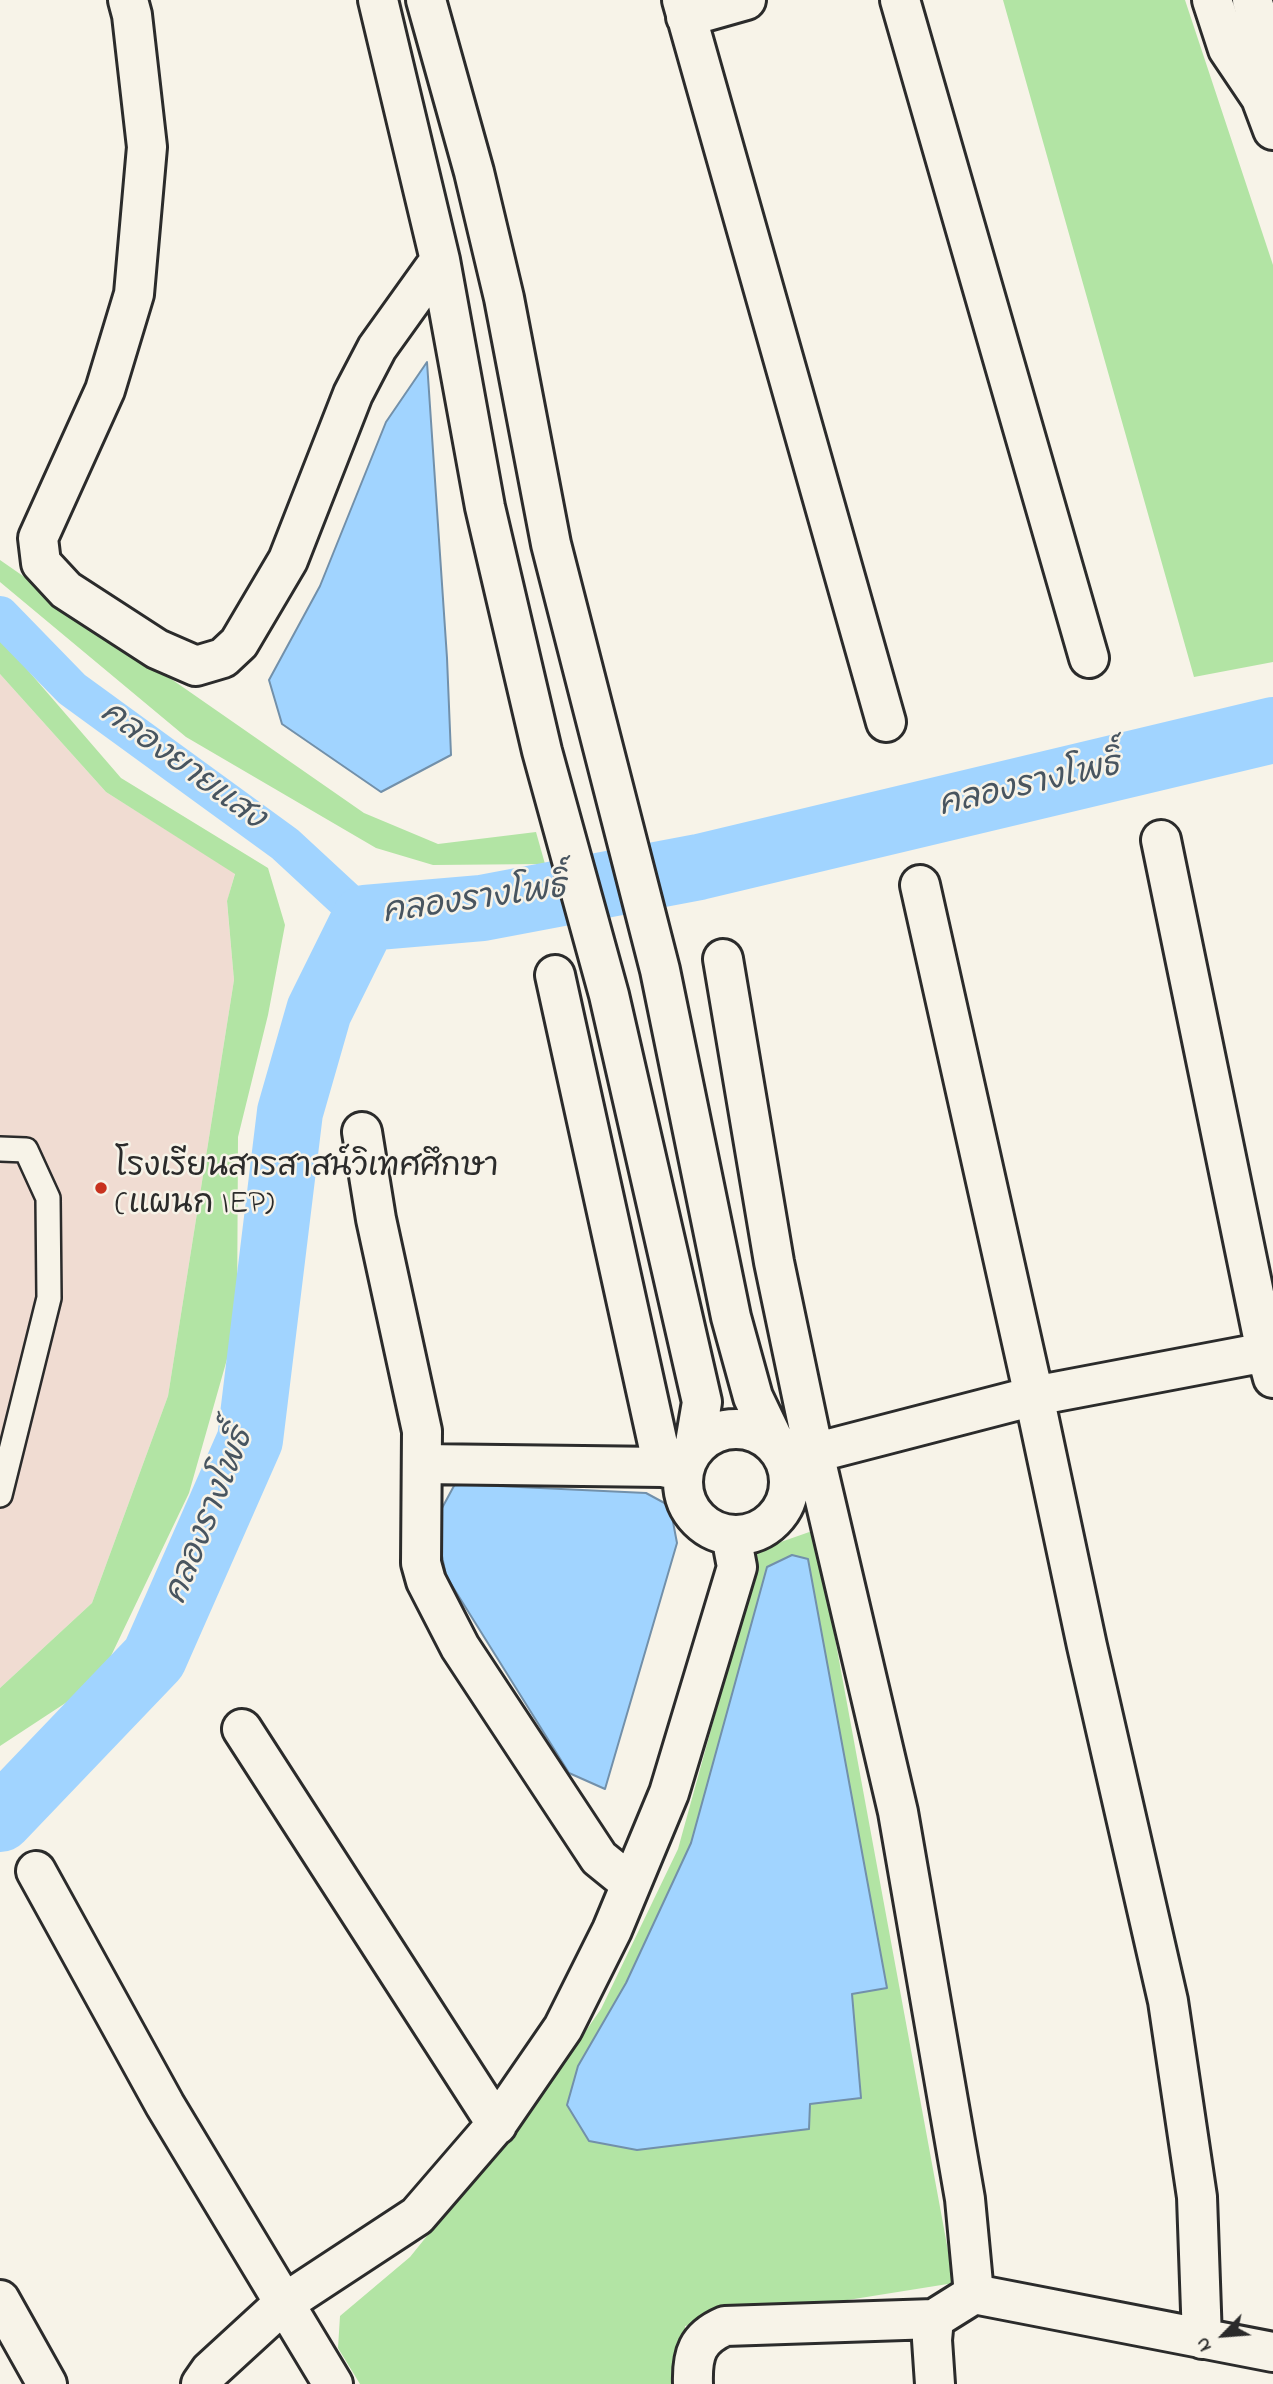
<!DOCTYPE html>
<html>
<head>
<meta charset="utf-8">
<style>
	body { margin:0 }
	#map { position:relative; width:1273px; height:2384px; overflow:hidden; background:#f7f3e8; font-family:"Indie Flower",sans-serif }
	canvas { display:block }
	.north { position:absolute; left:1189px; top:2300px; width:70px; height:70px; -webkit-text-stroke:5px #f7f3e8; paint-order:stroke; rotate:245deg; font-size:19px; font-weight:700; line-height:28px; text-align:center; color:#2b2b2b }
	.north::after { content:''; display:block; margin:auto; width:24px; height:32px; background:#2b2b2b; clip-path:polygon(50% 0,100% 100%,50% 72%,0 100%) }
</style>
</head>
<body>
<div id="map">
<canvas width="1273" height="2384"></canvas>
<div class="north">N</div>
</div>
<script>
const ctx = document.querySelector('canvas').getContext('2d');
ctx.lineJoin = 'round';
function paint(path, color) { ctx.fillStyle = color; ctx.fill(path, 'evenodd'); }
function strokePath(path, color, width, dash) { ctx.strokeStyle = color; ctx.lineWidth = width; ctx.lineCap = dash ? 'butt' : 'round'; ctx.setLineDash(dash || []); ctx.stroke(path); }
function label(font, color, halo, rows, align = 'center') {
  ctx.font = font + ' "Indie Flower","Playpen Sans Thai",sans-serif'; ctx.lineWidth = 5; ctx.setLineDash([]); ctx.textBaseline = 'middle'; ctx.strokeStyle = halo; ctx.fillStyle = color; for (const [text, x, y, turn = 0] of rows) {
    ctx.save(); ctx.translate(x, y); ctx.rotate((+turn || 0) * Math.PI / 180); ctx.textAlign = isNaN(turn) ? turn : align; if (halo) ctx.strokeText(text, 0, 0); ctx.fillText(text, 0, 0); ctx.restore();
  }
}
const built = new Path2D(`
	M0 674 106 792 235 873 227 902 234 980 168 1396 92 1603 0 1688Z`);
const green = new Path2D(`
	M1003 0H1185L1273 265V662L1194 677Z
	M0 560 364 813 438 844 536 832 545 864 433 865 376 848 186 737 0 582Z
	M0 638 121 778 268 868 285 925 268 1015 238 1137 237 1324 189 1493 99 1681 0 1746V1688L92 1603 168 1396 234 980 227 901 235 874 106 792 0 674Z
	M815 1530 954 2283 685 2326V2384H360L338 2348 340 2316 410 2257 543 2092 601 2009 678 1849 749 1592 758 1550Z`);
const water = new Path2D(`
	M427 362 447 658 451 755 381 792 282 724 269 680 320 586 386 422Z
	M455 1484 646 1493 670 1506 677 1543 605 1789 569 1773 446 1576 435 1521Z
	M792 1555 808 1559 887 1988 852 1994 861 2098 810 2104 809 2129 637 2150 589 2141 567 2105 578 2066 626 1983 691 1843 767 1567Z`);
const stream = new Path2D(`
	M0 1777 27 1791`);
const canal = new Path2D(`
	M0 615 72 689 285 844 365 918`);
const river = new Path2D(`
	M0 1819 154 1658 250 1440 290 1112 319 1011 365 918 482 908 699 867 1273 730`);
const lane = new Path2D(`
	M0 1149 26 1150 48 1198 49 1298 0 1495`);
const street = new Path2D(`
	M128 0 132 15 147 147 134 294 105 390 38 538 41 563 66 590 157 649 196 666 223 658 239 643 288 560 353 394 377 348 440 260
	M378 0 440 260 485 507 542 751 609 995 702 1402 694 1449
	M426 0 474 172 504 298 551 544 660 970 731 1317 753 1397 777 1447
	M682 0 886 722
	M900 0 1089 658
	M1212 0 1228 49 1261 98 1273 130
	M1252 0 1262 31 1261 98
	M686 17 746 0
	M1161 840 1266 1352 1273 1378
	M920 885 1034 1396 1087 1646 1168 2001 1197 2197 1202 2339
	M723 959 774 1262 814 1453 898 1812 965 2199 974 2294
	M555 975 663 1467
	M362 1132 376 1219 422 1431 421 1563 426 1581 460 1647 599 1858 631 1884
	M683 1482a53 53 0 1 1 106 0a53 53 0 1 1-106 0Z
	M791 1462 814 1453 1034 1396 1266 1352
	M422 1464 663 1467 684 1472
	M242 1729 497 2125
	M36 1871 165 2105 333 2384
	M0 2300 47 2384
	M201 2384 210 2371 283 2304 417 2216 499 2121 563 2028 612 1930 669 1793 737 1567 731 1535
	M693 2384C692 2354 697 2338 725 2326L934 2319
	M935 2384 932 2340 934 2319 974 2294 1273 2352`);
const markers = [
	[101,1188,7,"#c8321e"]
];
const poiNames = [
	["โรงเรียนสารสาสน์วิเทศศึกษา",115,1170],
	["(แผนก IEP)",115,1207]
];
const waterNames = [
	["คลองยายแสง",181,768,36],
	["คลองรางโพธิ์",1030,788,-13],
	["คลองรางโพธิ์",475,903,-8],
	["คลองรางโพธิ์",212,1517,-68]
];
paint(built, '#f0dcd2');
paint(green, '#b2e4a4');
paint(water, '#a1d4ff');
strokePath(water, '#7290aa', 2);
strokePath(stream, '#7290aa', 10);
strokePath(canal, '#a1d4ff', 38);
strokePath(river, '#a1d4ff', 66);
strokePath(lane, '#2b2b2b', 28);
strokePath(street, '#2b2b2b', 44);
strokePath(lane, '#f7f3e8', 23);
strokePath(street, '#f7f3e8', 38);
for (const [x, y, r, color] of markers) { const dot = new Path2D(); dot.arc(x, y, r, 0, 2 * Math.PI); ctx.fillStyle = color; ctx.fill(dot); strokePath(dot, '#f7f3e8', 2.5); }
label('32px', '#2b2b2b', '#f7f3e8', poiNames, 'left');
label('italic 33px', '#485560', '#f7f3e8', waterNames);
</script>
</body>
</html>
